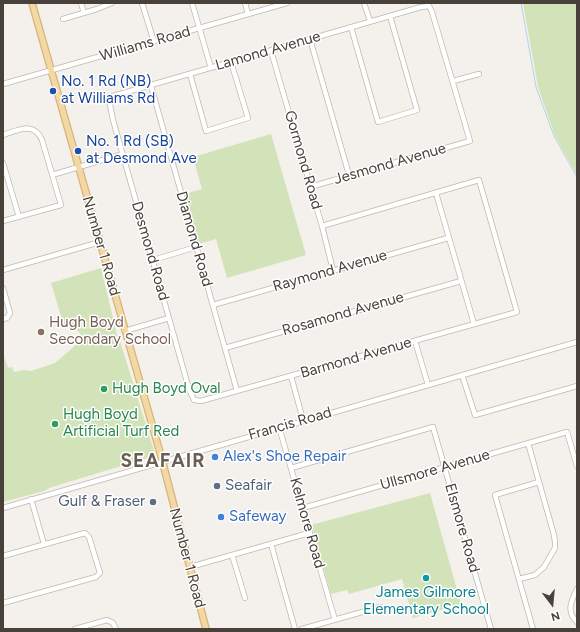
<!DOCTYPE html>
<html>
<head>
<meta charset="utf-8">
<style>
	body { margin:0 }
	#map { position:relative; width:580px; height:632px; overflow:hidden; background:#f4f0eb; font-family:Figtree,sans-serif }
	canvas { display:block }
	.frame { position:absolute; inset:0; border:4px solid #47413a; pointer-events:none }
	.north { position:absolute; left:532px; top:584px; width:40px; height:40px; -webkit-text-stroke:3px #fff; paint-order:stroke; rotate:164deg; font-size:11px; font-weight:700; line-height:16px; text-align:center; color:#47413a }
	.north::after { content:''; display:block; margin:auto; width:14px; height:18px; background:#47413a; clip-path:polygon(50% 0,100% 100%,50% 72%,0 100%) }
</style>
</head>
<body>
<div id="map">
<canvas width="580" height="632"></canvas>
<div class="frame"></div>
<div class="north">N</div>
</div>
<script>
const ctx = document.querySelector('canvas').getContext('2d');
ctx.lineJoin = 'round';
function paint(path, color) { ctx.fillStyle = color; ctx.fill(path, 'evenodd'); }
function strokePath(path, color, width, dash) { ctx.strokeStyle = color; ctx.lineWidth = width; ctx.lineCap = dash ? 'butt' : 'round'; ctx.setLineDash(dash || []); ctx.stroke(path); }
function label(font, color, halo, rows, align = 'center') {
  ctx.font = font + ' Figtree,sans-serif'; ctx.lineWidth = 3; ctx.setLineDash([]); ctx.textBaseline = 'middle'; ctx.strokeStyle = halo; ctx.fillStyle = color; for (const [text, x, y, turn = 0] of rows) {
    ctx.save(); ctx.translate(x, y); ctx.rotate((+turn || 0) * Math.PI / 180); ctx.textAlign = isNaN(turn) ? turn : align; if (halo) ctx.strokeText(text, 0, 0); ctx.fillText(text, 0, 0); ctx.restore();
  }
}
const green = new Path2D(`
	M523 3H577V175L555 136 538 87Z
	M271 134 306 255 227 278 216 239 199 244 185 194 202 189 193 157Z
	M101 268 118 339 120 341 155 454 154 456 49 488 44 491 3 502V353L8 368 12 367 14 372 24 370 31 371 55 363 84 338 74 327 63 323 51 283Z
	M430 493 461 604 413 618 402 579 349 594 347 590 331 594 311 525Z`);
const stream = new Path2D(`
	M521 3 536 87 554 136 577 177`);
const minor = new Path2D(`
	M81 3 84 13
	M142 3 154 42
	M192 3 211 68
	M245 3 248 14
	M364 3 370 21
	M63 19 97 9 112 3
	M351 27 378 122 417 110 390 16
	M310 39 349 175
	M271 51 322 226 333 270
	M190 74 206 131 248 118 231 62
	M453 81 479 74
	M3 84 287 3
	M151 86 237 391
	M3 135C18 130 34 121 42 140L61 205 3 221
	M3 163 19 217
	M52 175 123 154
	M310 187 470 141 432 12 429 6 421 7 113 96 109 100 113 120 189 389 194 400 201 401 517 312 479 180 322 226
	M436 193 474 324
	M153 260 196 247
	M3 270 100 242
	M3 288 10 313 7 318 3 319
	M213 305 448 238
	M125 331 169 318
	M415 341 428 385
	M225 348 461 281
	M462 375 475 415 577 386
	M291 376 303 420
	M279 427 335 620
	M291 468 433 427 491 629
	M31 499 44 544
	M3 508 577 342
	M303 508 567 432 577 466
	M271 544 295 629
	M232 555 245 598
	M3 556 85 533 89 537 100 573 96 577 3 603
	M190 567 309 533
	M519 579 535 575 544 567 555 548V542L554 535 528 443
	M577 589C571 601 566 612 577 622
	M75 629 107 620 113 623 116 629
	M302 629 380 607
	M533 629 495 495 539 482`);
const major = new Path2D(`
	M32 3 161 456 206 629`);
const markers = [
	[53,91,4,"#1a4fb4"],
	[78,151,4,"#1a4fb4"],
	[41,332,4,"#8d6e63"],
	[104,389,4,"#2e9e5b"],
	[55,424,4,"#2e9e5b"],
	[215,457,4,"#3f7fe0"],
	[217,486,4,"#5c6f8a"],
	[153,502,4,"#5c6f8a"],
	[221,517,4,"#3f7fe0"],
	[426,578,4,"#0f9aa8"]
];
const streetNames = [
	["Williams Road",145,44,-16],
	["Lamond Avenue",268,51,-16],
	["Gormond Road",303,160,74],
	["Jesmond Avenue",390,164,-16],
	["Diamond Road",194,239,74],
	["Number 1 Road",101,246,74],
	["Desmond Road",150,251,74],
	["Raymond Avenue",330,271,-16],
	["Rosamond Avenue",343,314,-16],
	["Barmond Avenue",356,358,-16],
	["Francis Road",290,424,-16],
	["Ullsmore Avenue",435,470,-16],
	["Kelmore Road",307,523,74],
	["Elsmore Road",462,528,74],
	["Number 1 Road",187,558,75]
];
const transitNames = [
	["No. 1 Rd (NB)",61,82],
	["at Williams Rd",61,99],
	["No. 1 Rd (SB)",86,142],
	["at Desmond Ave",86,159]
];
const educationNames = [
	["Hugh Boyd",49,323],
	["Secondary School",49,340]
];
const leisureNames = [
	["Hugh Boyd Oval",112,389],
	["Hugh Boyd",63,415],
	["Artificial Turf Red",63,432]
];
const shopNames = [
	["Alex's Shoe Repair",223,457],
	["Safeway",229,517]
];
const serviceNames = [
	["Seafair",225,486],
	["Gulf & Fraser",145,502,"right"]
];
const cultureNames = [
	["James Gilmore",426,593],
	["Elementary School",426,610]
];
const districtNames = [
	["SEAFAIR",163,461]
];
paint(green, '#d2e3b9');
strokePath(stream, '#afd5e9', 1);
strokePath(minor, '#beb8ae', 6);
strokePath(major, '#d6b476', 8);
strokePath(minor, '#fff', 4.5);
strokePath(major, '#f3d8a5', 5.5);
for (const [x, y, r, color] of markers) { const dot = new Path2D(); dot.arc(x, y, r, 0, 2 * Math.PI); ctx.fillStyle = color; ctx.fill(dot); strokePath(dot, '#fff', 1.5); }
label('15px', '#47413a', '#fff', streetNames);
label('15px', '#164399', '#fff', transitNames, 'left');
label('15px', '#785e54', '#fff', educationNames, 'left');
label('15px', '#27864d', '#fff', leisureNames, 'left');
label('15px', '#366cbe', '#fff', shopNames, 'left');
label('15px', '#4e5e75', '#fff', serviceNames, 'left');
label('15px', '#0d838f', '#fff', cultureNames);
ctx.letterSpacing = '1px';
label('bold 19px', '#695e52', '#fff', districtNames);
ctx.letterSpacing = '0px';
</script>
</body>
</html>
